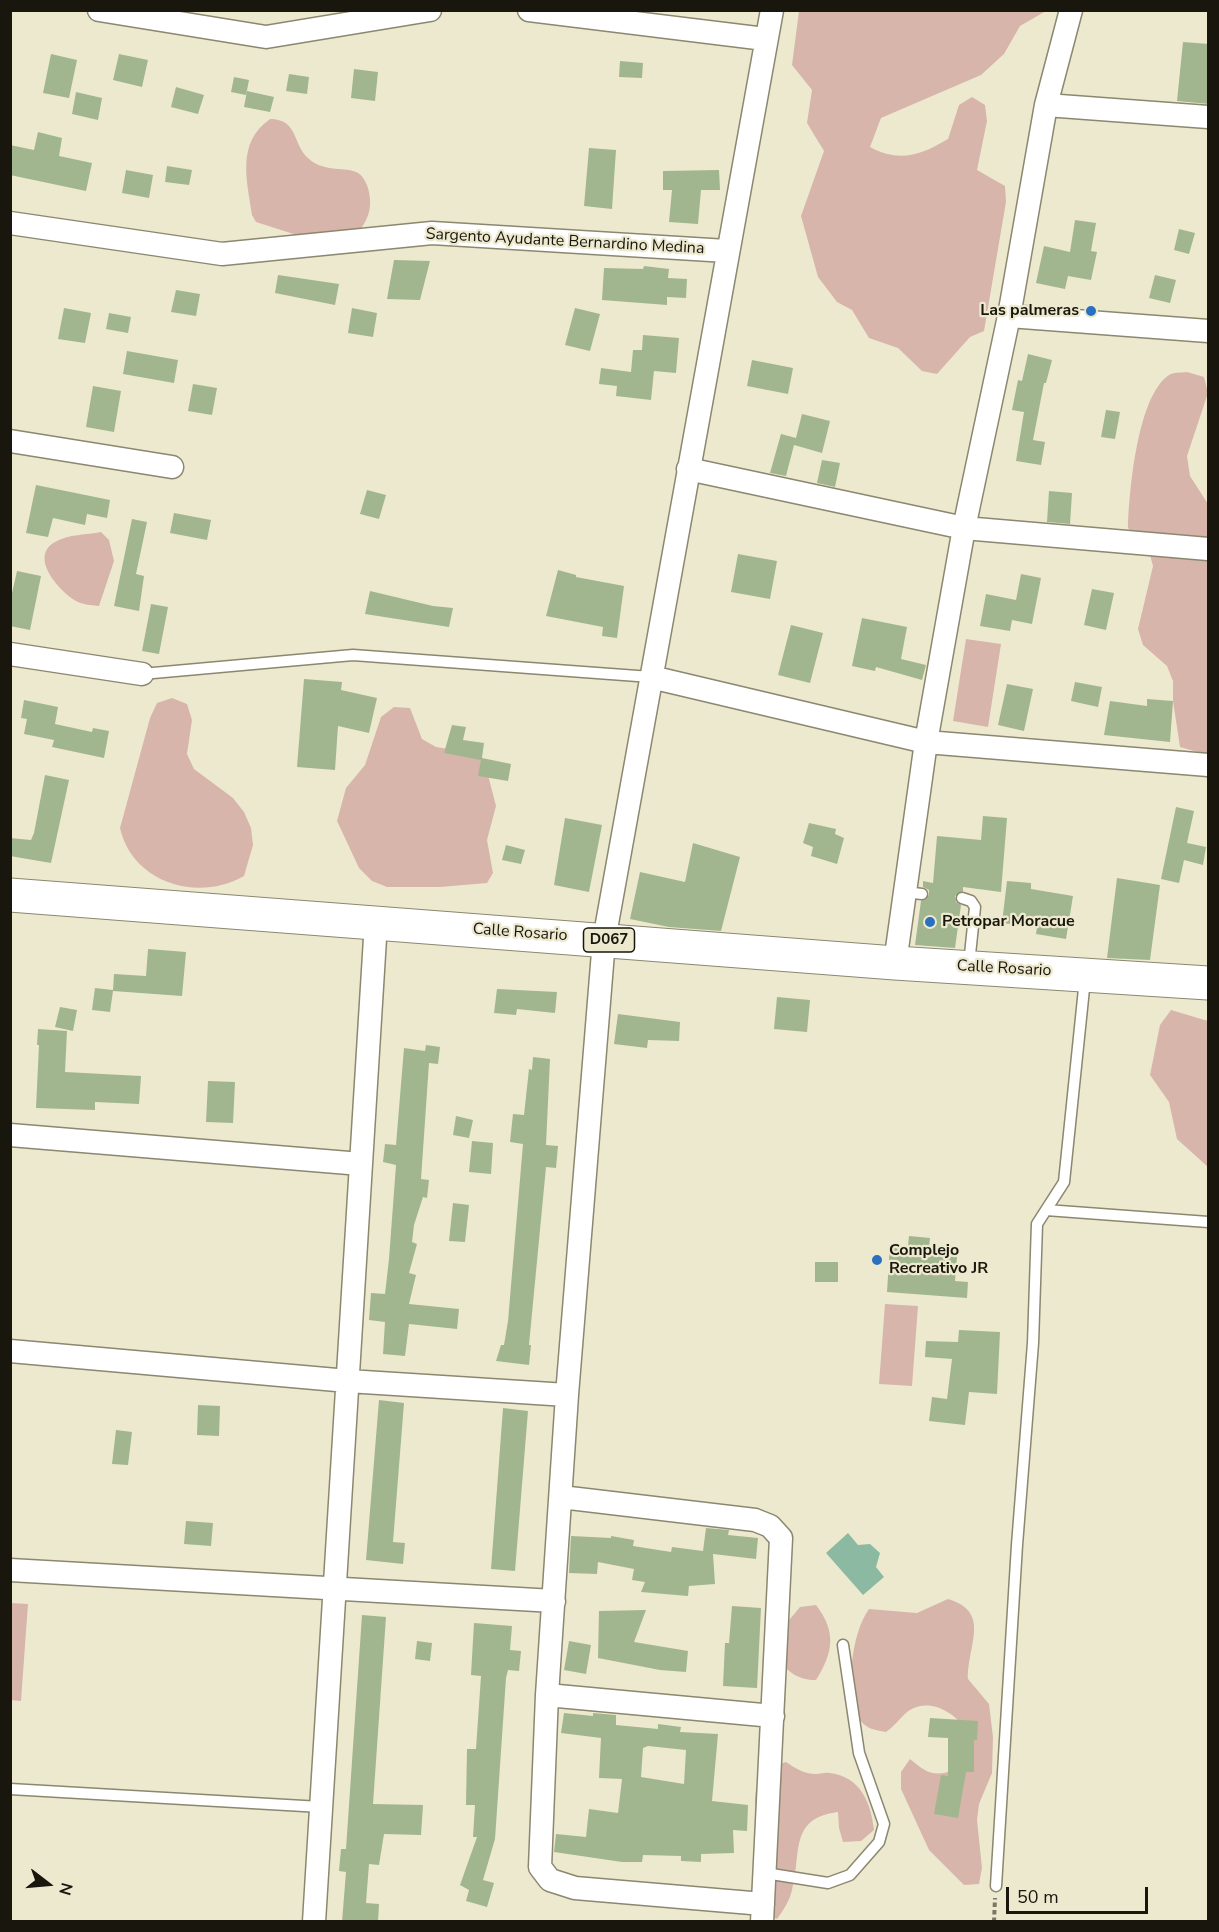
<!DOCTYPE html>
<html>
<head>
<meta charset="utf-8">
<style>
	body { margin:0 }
	#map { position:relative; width:1219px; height:1932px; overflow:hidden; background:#ede9cf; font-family:"Nunito Sans",sans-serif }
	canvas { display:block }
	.frame { position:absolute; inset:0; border:12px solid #18160d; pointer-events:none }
	.north { position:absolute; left:18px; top:1854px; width:60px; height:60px; -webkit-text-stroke:4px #ede9cf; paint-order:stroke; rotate:106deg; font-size:16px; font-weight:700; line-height:24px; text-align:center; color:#18160d }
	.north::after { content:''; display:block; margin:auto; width:21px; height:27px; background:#18160d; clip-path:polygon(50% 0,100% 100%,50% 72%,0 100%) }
	.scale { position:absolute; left:1006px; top:1887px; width:142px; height:27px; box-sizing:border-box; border:3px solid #18160d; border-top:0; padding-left:8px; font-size:18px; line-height:21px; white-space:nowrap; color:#18160d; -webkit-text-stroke:4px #ede9cf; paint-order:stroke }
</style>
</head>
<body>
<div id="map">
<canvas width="1219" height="1932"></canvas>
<div class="frame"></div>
<div class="north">N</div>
<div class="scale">50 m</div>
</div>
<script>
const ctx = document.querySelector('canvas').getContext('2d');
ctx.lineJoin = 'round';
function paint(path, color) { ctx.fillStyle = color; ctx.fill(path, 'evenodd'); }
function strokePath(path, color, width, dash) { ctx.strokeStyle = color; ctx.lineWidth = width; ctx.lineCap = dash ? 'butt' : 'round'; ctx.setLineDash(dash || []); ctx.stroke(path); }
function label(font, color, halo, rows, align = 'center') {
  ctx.font = font + ' "Nunito Sans",sans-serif'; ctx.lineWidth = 4.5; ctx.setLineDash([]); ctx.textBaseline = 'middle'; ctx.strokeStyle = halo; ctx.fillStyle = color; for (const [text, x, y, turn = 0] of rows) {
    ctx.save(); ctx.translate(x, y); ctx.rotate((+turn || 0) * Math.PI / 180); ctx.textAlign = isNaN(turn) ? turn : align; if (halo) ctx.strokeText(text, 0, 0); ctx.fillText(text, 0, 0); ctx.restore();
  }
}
const green = new Path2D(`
	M799 11H1046L1020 26 1004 54 981 75 881 118 870 147C900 163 921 155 948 139L959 105 972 97 985 105 987 121 977 170 1005 186 1006 202 984 331 970 337 937 374 922 371 898 348 869 338 852 310 837 302 818 277 801 216 824 151 807 123 812 90 792 65Z
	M270 119C299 119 292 145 309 159 325 173 346 166 358 173 363 176 366 182 368 188 374 210 367 222 353 239L306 238 256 222 252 215C247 180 236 143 270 119Z
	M1187 372 1204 377 1208 393 1187 456 1190 476 1208 504V755L1180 747 1173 701V681L1167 666 1143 645 1138 629 1153 566 1149 551 1128 528C1129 493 1137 396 1169 375 1173 372 1181 373 1187 372Z
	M101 532 109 540 114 561 99 606C91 605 83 605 76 601 60 592 28 557 55 542 68 534 87 535 101 532Z
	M966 639 1001 644 988 727 953 721Z
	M172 698 187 704 192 720 187 754 194 769 233 798 244 812 251 828 253 845 244 876C197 903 132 882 120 828L150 718 157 703Z
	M394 707 410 708 422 739 436 747 467 752 481 760 487 771 496 806 487 840 493 873 487 883 440 887H387L372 881 359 868 337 821 346 788 365 765 381 717Z
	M1171 1010 1208 1021V1167L1177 1139 1169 1102 1150 1075 1160 1025Z
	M885 1304 918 1306 912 1386 879 1384Z
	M948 1599C992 1612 967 1646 968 1679L989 1704 993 1737 992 1773 979 1804 977 1820 982 1868 979 1884 964 1885 929 1850 901 1789V1772L910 1759C926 1772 932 1777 952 1771L964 1727C953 1712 930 1698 910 1710 903 1714 895 1726 886 1732 875 1730 865 1729 859 1718 844 1691 852 1632 869 1609L917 1613Z
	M10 1603 28 1604 21 1701 11 1700Z
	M816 1605C837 1632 833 1653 816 1680 798 1680 790 1673 778 1660L780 1631 800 1607Z
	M786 1762C795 1768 804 1774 816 1774 820 1774 825 1772 830 1773 861 1777 871 1803 874 1830L861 1841 843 1842 839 1828 838 1812C788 1818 802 1855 792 1890 789 1902 784 1909 777 1919 766 1915 757 1911 753 1899 748 1882 757 1869 759 1853 763 1817 736 1777 786 1762Z`);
const water = new Path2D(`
	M848 1533 858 1545 870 1544 880 1553 876 1567 884 1577 863 1595 826 1553Z`);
const building = new Path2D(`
	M1183 42 1209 44V104L1177 101Z
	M51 54 77 60 69 98 43 93Z
	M119 54 148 60 142 87 113 80Z
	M620 61 643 63 642 78 619 77Z
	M354 69 378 72 375 101 351 98Z
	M289 74 309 77 307 94 286 91Z
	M234 77 249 80 246 95 231 92Z
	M176 87 204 95 198 114 171 107Z
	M247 91 274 97 270 112 244 107Z
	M76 92 102 98 98 120 72 114Z
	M38 132 62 138 59 156 92 163 86 191 10 175V145L34 150Z
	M589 148 616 150 612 209 584 206Z
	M167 166 192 170 189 185 165 182Z
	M126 170 153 175 149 198 122 193Z
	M719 170 720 190H701L698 224 669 222 672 190H663V171Z
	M1075 220 1096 223 1091 251 1097 252 1091 280 1068 276 1065 289 1036 283 1044 246 1070 252Z
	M1179 229 1195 233 1189 254 1174 250Z
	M394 260 430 261 420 300 387 299Z
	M644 266 669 269 668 278 687 279 686 298 667 297V305L602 300 604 268 643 269Z
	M278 275 339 284 335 305 275 293Z
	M1155 275 1176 280 1170 303 1149 298Z
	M176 290 200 294 196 316 171 312Z
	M64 308 91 313 85 343 58 339Z
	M352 308 377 313 373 337 348 333Z
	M575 308 600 314 590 351 565 345Z
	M109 313 131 317 128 333 106 329Z
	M643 335 679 338 676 373 654 371 651 400 616 396 617 386 599 384 601 368 631 372 633 350H642Z
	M127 351 178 360 174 383 123 374Z
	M1028 354 1052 360 1046 383H1044L1033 440 1045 442 1041 465 1016 461 1024 412 1012 410 1018 380 1022 381Z
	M752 360 793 368 788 394 747 386Z
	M193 384 217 388 212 415 188 411Z
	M93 386 121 391 114 432 86 427Z
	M1106 410 1120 412 1115 439 1101 437Z
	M802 414 830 421 822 453 794 445 786 476 770 473 781 434 796 438Z
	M822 460 840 463 835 487 817 483Z
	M36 485 110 500 107 518 87 514 85 525 53 518 48 537 26 533Z
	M367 490 386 495 379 519 360 514Z
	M1049 491 1072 493 1070 524 1047 522Z
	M174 513 211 520 207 540 170 533Z
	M132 519 147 522 136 574 144 576 139 611 114 606Z
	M738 554 777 561 770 599 731 592Z
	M558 570 576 575V577L624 586 617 638 602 636 603 627 546 616Z
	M17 571 41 576 30 630 10 626V602Z
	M1021 574 1041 578 1032 624 1012 620 1010 631 980 626 986 594 1016 600Z
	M1092 589 1114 593 1106 630 1084 625Z
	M370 591 433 606 453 608 449 627 365 614Z
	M151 604 168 607 159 654 142 651Z
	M862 618 907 627 901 659 926 665 922 680 876 667 875 671 852 666Z
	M791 625 823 633 810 683 778 675Z
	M304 679 342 682 341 690 377 698 369 733 338 726 335 770 297 767Z
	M1075 682 1102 687 1098 707 1071 701Z
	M1007 684 1033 689 1024 731 998 725Z
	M1147 699 1173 701 1170 742 1104 735 1110 701 1147 706Z
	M24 700 58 707 55 724 92 732 93 728 109 731 104 758 52 747 54 740 24 734 27 719 21 718Z
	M452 725 466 727 463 740 484 743 482 758 511 764 508 781 478 776 481 760 444 753Z
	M45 775 69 780 51 863 10 856V838L31 840 34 833Z
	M1176 807 1194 811 1187 843 1206 847 1203 865 1184 860 1179 883 1161 879Z
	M983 816 1007 818 1001 892 963 887V891L955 896 956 902 961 905 955 948 915 945 921 901 929 895V890L923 887V881L933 883 937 836 981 840Z
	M565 818 602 825 589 892 554 885Z
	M809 823 836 829 835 834 844 838 837 864 811 856 813 847 803 843Z
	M693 843 740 857 721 931 669 927 630 919 640 872 685 882Z
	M506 845 525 850 521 864 502 860Z
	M1117 878 1160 885 1150 960 1107 958Z
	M1007 881 1031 883V889L1073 896 1066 939 1036 934 1037 927 1002 923Z
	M148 949 186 952 182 996 113 991 110 1012 92 1010 95 988 113 990 114 974 146 976Z
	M497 989 557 992 555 1013 517 1009 516 1015 494 1013Z
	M777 997 810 1000 807 1032 774 1029Z
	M60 1007 77 1010 73 1031 55 1027Z
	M618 1014 680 1022 679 1041 648 1040 647 1048 614 1044Z
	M38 1029 67 1031 65 1072 141 1076 139 1104 95 1102V1110L36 1108 39 1045H37Z
	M426 1045 440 1047 438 1064 429 1063 421 1179 429 1180 427 1198 423 1197 414 1225 412 1242 417 1244 409 1273 416 1275 409 1304 459 1309 457 1329 409 1324 405 1356 383 1354 385 1322 369 1320 371 1293 385 1294 389 1259 396 1165 383 1162 385 1144 396 1145 404 1048 425 1051Z
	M533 1057 550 1059 546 1145 558 1146 556 1168 546 1167 529 1345H531L529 1365 496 1361 501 1345H504L508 1321 523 1144 510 1142 513 1114 524 1115 529 1069 532 1070Z
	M208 1081 235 1082 233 1123 206 1122Z
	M456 1116 473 1120 469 1138 453 1135Z
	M472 1141 493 1143 491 1174 469 1172Z
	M453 1203 469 1205 465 1242 449 1241Z
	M909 1236 930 1238 929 1247 941 1248 940 1256 957 1257 955 1281 968 1282 967 1298 887 1292 890 1245 908 1246Z
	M815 1262H838V1282H815Z
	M959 1330 1000 1332 997 1394 969 1392 965 1425 929 1421 932 1397 947 1399 952 1359 925 1357 926 1341 958 1342Z
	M379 1400 404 1403 393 1542 405 1543 403 1564 366 1560Z
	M198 1405 220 1406 219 1436 197 1435Z
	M503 1408 528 1411 515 1571 491 1569Z
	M116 1430 132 1432 128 1465 112 1464Z
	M186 1521 213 1523 211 1546 184 1544Z
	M706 1528 729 1530 728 1535 758 1538 756 1559 713 1554 715 1584 689 1586 688 1596 641 1592 645 1582 632 1580 634 1569 598 1562 597 1574 569 1573 571 1536 611 1538V1536L634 1540 633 1546 671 1552 672 1547 703 1551Z
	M732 1606 761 1608 757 1688 723 1686 725 1643H729Z
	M646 1610 634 1642 688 1651 686 1672 660 1670 598 1658 599 1611Z
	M362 1615 386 1617 373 1804 423 1805 421 1835 384 1834 379 1865 369 1864 366 1903 379 1904 378 1922H342L346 1872 339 1871 341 1849H346Z
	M474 1623 512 1626 510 1650 521 1651 519 1671 508 1670 506 1678 495 1839 483 1880 494 1883 487 1907 466 1901 469 1890 460 1885 477 1837H473L475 1805H466L467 1749H476L481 1676 471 1675Z
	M417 1641 432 1643 430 1661 415 1659Z
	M569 1641 591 1645 586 1674 564 1670Z
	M564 1713 593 1716V1713L616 1715V1725L658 1729V1724L681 1727 680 1732 718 1734 712 1801 748 1805 747 1831 733 1830 734 1853 701 1854V1862L681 1861V1856L643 1855 642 1862H622L554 1852 556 1834 586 1837 589 1809 618 1813 622 1779 599 1778 601 1738 561 1733ZM648 1746 686 1750 684 1784 641 1777 643 1748Z
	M930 1718 978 1721 977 1740H974V1772H966L958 1818 934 1814 941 1775 948 1776V1738L928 1737Z`);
const path = new Path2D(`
	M994 1922 995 1898`);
const service = new Path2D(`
	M142 674 353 655 651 677
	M904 892 922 894
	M962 898 971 901 975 907 969 964
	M1046 1210 1208 1222
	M10 1789 321 1807
	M765 1873 828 1883 850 1875 879 1842 884 1824 859 1753 843 1645
	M996 1886 1017 1545 1033 1343 1037 1224 1064 1182 1085 979`);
const minor = new Path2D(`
	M99 10 266 37 430 10
	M529 10 765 39
	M1046 105 1208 117
	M10 223 222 254 432 233 727 251
	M1009 316 1208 331
	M10 441 172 467
	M688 469 964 528 1208 549
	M10 654 142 674
	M651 677 926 742 1208 765
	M895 963 926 742 964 528 1009 316 1046 105 1071 10
	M10 1135 361 1164
	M10 1351 348 1381 567 1395
	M561 1497 755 1520 770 1526 781 1538 762 1922
	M10 1570 554 1601
	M547 1695 773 1716
	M763 1904 575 1888 550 1880 540 1867 547 1695 567 1395 604 940 772 10
	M314 1922 376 922`);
const primary = new Path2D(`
	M10 895 895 963 1208 983`);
const markers = [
	[1091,311,6,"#2a6fc0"],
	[930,922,6,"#2a6fc0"],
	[877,1260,6,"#2a6fc0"]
];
const shields = [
	[609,940,51]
];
const shieldNames = [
	["D067",609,940]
];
const streetNames = [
	["Sargento Ayudante Bernardino Medina",565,242,3],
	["Calle Rosario",520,933,4],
	["Calle Rosario",1004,969,3]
];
const poiNames = [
	["Las palmeras",1079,311,"right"],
	["Petropar Moracue",942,922],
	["Complejo",889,1251],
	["Recreativo JR",889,1269]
];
paint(green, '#d8b5ab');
paint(water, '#8cb9a2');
paint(building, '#a1b68f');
strokePath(service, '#8b8770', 13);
strokePath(minor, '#8b8770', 25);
strokePath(primary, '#8b8770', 35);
strokePath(path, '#7a7766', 4, [4.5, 3]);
strokePath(service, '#fff', 10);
strokePath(minor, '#fff', 22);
strokePath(primary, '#fff', 33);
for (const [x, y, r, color] of markers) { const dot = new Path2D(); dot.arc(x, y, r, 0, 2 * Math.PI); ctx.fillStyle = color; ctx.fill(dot); strokePath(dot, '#ede9cf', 2); }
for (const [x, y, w] of shields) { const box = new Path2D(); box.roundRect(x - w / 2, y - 12, w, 24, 4.5); ctx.fillStyle = '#ede9cf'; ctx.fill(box); strokePath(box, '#18160d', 1.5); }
label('bold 15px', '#18160d', null, shieldNames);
label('16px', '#18160d', '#ede9cf', streetNames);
label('bold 16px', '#18160d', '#ede9cf', poiNames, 'left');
</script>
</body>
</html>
